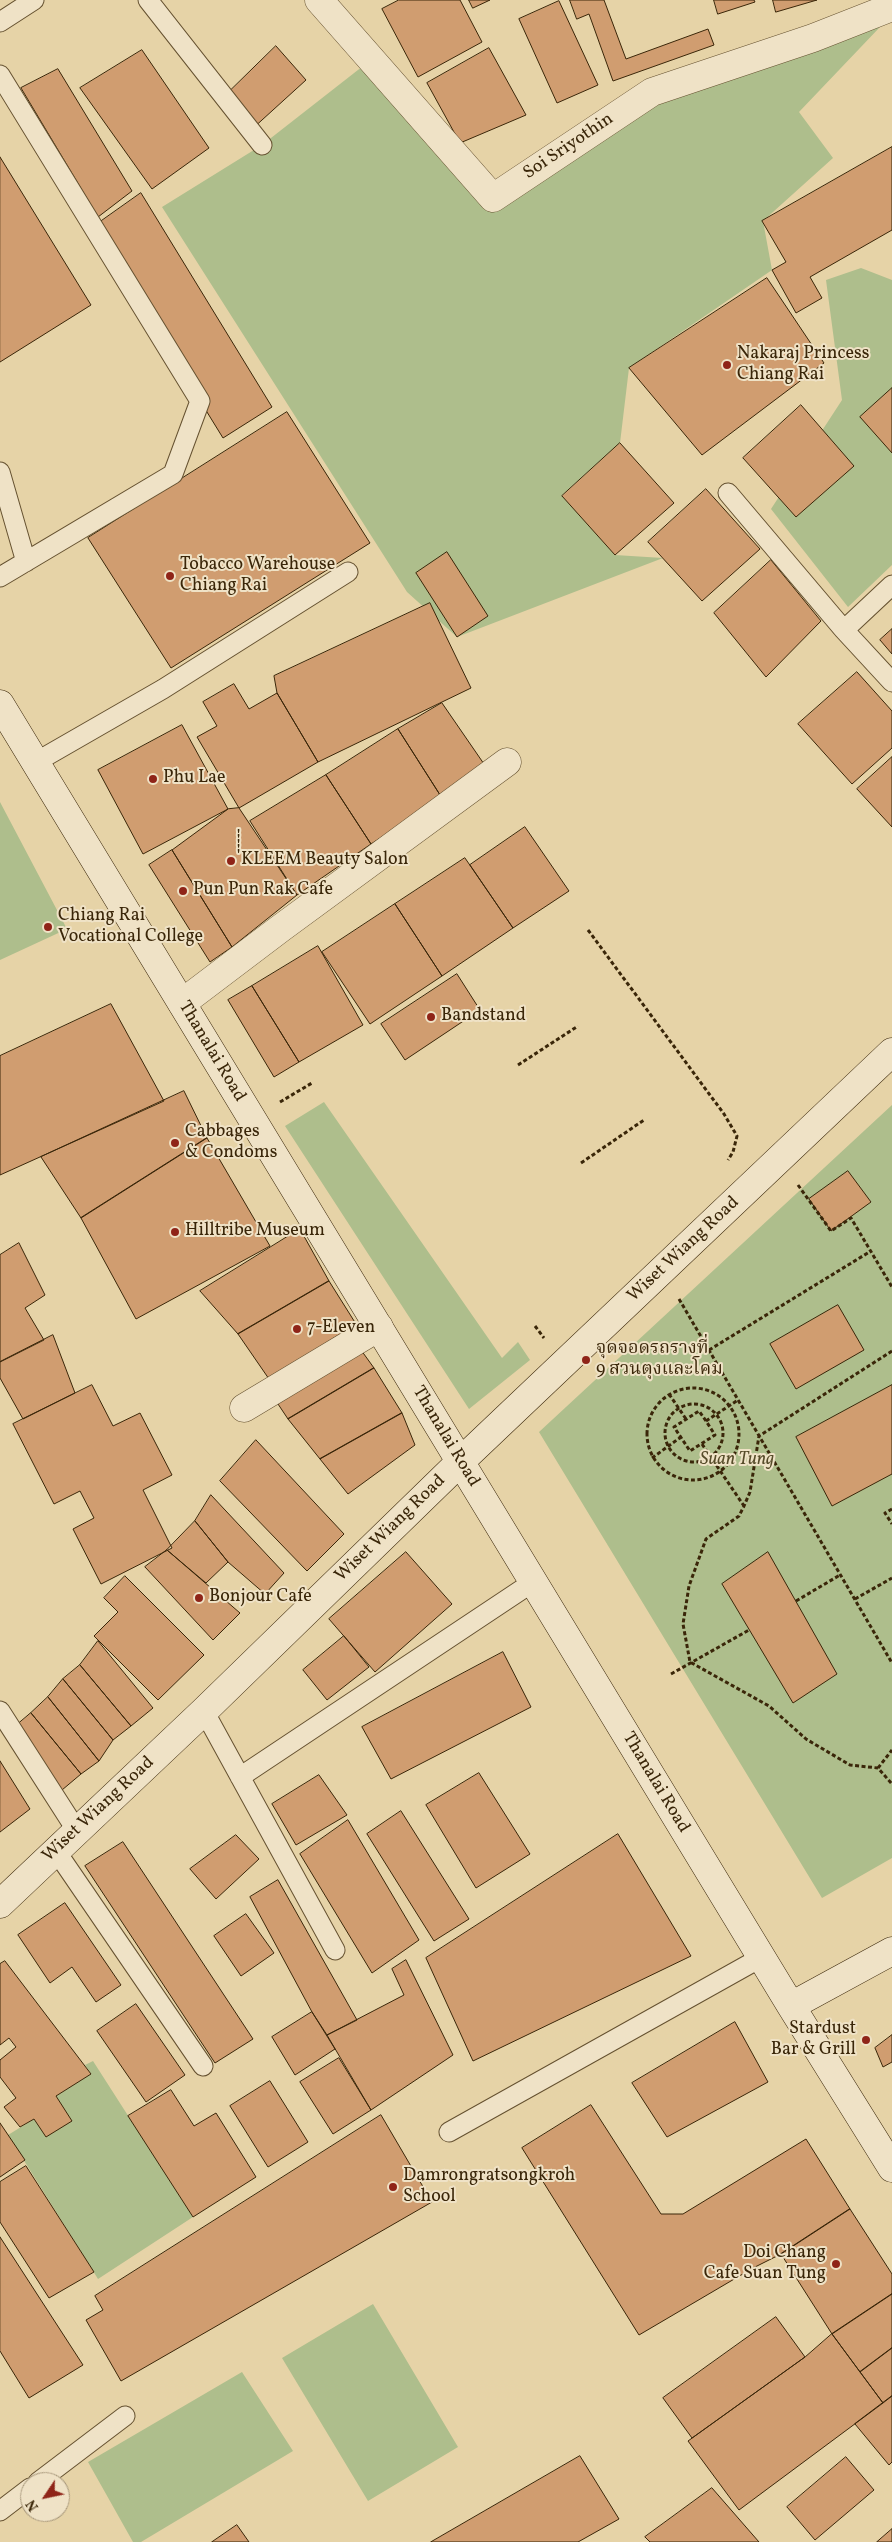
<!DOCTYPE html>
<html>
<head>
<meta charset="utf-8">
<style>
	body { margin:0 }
	#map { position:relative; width:892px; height:2542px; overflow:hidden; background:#e6d3a7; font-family:Vollkorn,serif }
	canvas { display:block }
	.north { position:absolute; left:20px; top:2472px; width:50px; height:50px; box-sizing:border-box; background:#efe2c6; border:1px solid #a7977a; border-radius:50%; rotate:236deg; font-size:14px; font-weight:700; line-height:20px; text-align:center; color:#3a2609 }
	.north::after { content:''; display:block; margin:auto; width:18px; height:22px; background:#8f2418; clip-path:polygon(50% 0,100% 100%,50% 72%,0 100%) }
</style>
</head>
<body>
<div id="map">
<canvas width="892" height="2542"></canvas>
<div class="north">N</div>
</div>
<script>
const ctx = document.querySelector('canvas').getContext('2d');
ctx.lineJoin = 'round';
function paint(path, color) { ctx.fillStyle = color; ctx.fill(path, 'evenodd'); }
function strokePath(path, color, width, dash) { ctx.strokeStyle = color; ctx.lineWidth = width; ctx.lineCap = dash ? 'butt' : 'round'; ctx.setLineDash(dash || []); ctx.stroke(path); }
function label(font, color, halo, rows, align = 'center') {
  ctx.font = font + ' Vollkorn,"Noto Serif Thai",serif'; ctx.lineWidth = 4; ctx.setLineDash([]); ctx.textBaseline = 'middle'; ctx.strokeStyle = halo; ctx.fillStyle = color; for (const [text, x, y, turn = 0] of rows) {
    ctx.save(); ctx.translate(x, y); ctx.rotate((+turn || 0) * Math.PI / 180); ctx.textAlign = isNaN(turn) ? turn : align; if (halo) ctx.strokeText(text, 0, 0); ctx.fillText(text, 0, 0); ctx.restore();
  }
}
const green = new Path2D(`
	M880 27 799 112 833 158 763 221 772 270 629 368 620 443 562 495 615 555 663 558 457 637 407 592 162 207 262 145 372 59 494 198 652 92 813 38Z
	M861 268 892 280V565L848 607 771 509 842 400 826 280Z
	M0 802 67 929 0 960Z
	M324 1102 502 1358 518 1342 530 1360 469 1409 285 1126Z
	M892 1105V1858L822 1898 539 1432Z
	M93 2061 193 2217 98 2279 8 2135 34 2119 46 2137 71 2121 56 2096 91 2074 85 2065Z
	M373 2304 458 2447 368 2501 282 2358Z
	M242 2372 293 2451 141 2542H133L88 2462Z`);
const building = new Path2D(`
	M399 0H460L482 42 418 77 382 9Z
	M469 0H490L473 8Z
	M570 0H604L626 59 708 29 714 45 613 81 589 14 577 19Z
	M714 0H754L755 2 718 14Z
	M773 0H817L776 12Z
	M559 1 598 85 557 103 519 19Z
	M276 46 306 80 251 130 228 93Z
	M489 48 526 115 460 143 427 83Z
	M142 50 209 148 152 189 80 88Z
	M58 69 132 191 98 217 21 88Z
	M892 147V230L810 277 822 298 796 313 772 270 786 262 762 221Z
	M0 157 91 305 0 362Z
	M141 193 272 407 223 438 93 227Z
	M767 278 824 363 702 455 629 368Z
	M892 388V453L860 417Z
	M801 405 854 466 796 517 743 458Z
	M287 412 370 543 171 668 88 538Z
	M620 443 674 503 615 555 562 496Z
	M706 489 760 549 702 601 648 542Z
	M447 552 488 616 457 637 416 573Z
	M771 560 821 621 766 677 714 613Z
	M430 603 471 688 318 762 277 693 274 676Z
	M892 629V654L880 640Z
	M857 672 892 711V748L852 784 798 724Z
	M234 684 249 709 277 693 318 762 239 808 197 737 217 726 203 702Z
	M442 703 484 764 442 798 398 729Z
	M182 725 228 809 143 854 98 770Z
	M398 729 442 798 371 844 326 775Z
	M892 757V827L857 789Z
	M326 775 371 844 297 895 250 821Z
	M239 808 297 895 232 947 172 850 228 809Z
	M525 827 569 891 513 928 470 865Z
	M172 850 232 947 210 962 149 865Z
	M465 858 513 928 442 976 395 904Z
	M395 904 442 976 370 1024 322 952Z
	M318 946 363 1025 299 1062 252 986Z
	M457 974 480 1010 405 1060 381 1024Z
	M252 986 299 1062 274 1077 228 1000Z
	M111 1004 164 1101 0 1175V1056Z
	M184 1091 207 1138 81 1218 41 1157Z
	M207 1138 270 1246 136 1319 81 1218Z
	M848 1171 871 1202 831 1231 809 1199Z
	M300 1229 329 1281 238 1334 200 1291Z
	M19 1243 45 1295 25 1308 44 1340 0 1362V1255Z
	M329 1281 356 1324 269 1379 238 1334Z
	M838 1305 864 1350 796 1389 770 1344Z
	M53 1335 75 1393 23 1419 0 1378V1362Z
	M361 1350 374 1368 288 1419 276 1401Z
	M374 1368 402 1413 320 1459 288 1419Z
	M92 1385 113 1426 140 1413 172 1475 143 1490 172 1548 101 1584 73 1529 94 1518 80 1491 54 1504 13 1424Z
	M892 1385V1474L832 1506 796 1437Z
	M402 1413 415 1445 348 1494 320 1459Z
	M256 1440 344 1534 307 1571 220 1481Z
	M211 1495 284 1573 265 1594 228 1562 195 1521Z
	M195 1521 228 1562 206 1583 167 1550Z
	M167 1550 240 1613 213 1640 145 1567Z
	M406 1552 452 1604 375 1672 329 1619Z
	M768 1552 837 1674 793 1703 722 1584Z
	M125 1576 204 1655 158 1700 94 1636 118 1612 104 1598Z
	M344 1636 369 1667 327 1700 303 1670Z
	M98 1641 153 1708 131 1726 80 1665Z
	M503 1652 531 1707 391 1779 362 1727Z
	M80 1665 131 1726 113 1740 63 1679Z
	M63 1679 113 1740 99 1761 48 1697Z
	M48 1697 99 1761 81 1774 31 1713Z
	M31 1713 81 1774 62 1790 11 1730Z
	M0 1761 30 1809 0 1832Z
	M479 1773 530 1854 476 1888 426 1805Z
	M319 1775 347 1815 296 1845 272 1804Z
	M401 1811 469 1919 434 1941 367 1834Z
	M348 1820 419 1940 372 1973 300 1854Z
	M618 1834 691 1956 473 2061 426 1958Z
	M236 1835 259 1859 216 1899 190 1869Z
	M123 1842 253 2039 215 2063 85 1866Z
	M278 1880 357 2020 327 2035 312 2012 250 1897Z
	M65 1903 121 1985 96 2002 72 1967 50 1983 18 1935Z
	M246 1914 274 1953 241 1976 214 1936Z
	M406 1960 453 2055 371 2110 327 2035 404 1995 392 1969Z
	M5 1961 91 2074 56 2096 72 2121 46 2137 34 2119 20 2127 4 2107 16 2098 0 2077V2060L16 2047 9 2038 0 2045V1964Z
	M136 2004 185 2075 146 2102 97 2031Z
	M312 2012 335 2049 295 2075 272 2037Z
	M735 2022 768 2082 667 2137 632 2083Z
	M892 2035V2062L883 2067 875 2048Z
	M339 2058 371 2110 333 2134 300 2082Z
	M270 2081 308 2142 268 2167 230 2106Z
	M171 2090 194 2126 216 2113 256 2177 193 2217 128 2116Z
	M591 2105 661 2214H683L806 2139 850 2209 781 2254 753 2268 639 2335 522 2148Z
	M381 2115 432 2202 121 2381 86 2320 103 2310 95 2296Z
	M0 2123 25 2160 0 2177Z
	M26 2166 94 2272 49 2298 0 2222V2182Z
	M850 2209 892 2274V2294L832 2334 781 2254Z
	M0 2237 83 2365 29 2398 0 2351Z
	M892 2294V2348L860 2372 832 2334Z
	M776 2317 805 2357 692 2438 663 2398Z
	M832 2334 883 2403 739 2510 688 2441 805 2357Z
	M892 2348V2396L883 2403 860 2372Z
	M892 2396V2462L889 2465 855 2424Z
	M580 2456 619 2519 578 2542H431Z
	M846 2457 874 2490 815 2540 787 2507Z
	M712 2488 759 2542H650L645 2537Z
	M237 2525 249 2542H212Z
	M892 2529V2542H877Z`);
const path = new Path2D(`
	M588 930 724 1114 737 1136 733 1152 728 1160
	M518 1065 578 1026
	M280 1102 312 1083
	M581 1163 644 1120
	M798 1185 831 1231 851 1218 892 1287
	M679 1299 892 1663
	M535 1326 544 1338
	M709 1350 871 1251
	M892 1351 759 1436 750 1492 744 1506 739 1516 706 1539 689 1586 683 1624 690 1662 769 1706 806 1739 850 1765 878 1768 892 1784
	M647 1434a46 46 0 1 1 92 0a46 46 0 1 1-92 0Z
	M669 1394 686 1419
	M665 1433a29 29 0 1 1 58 0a29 29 0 1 1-58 0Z
	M706 1421 699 1411 674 1427 690 1451 715 1435 706 1421 738 1400
	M702 1444 744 1506
	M652 1458 681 1437
	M892 1509 885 1513 892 1524
	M855 1599 892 1578
	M796 1601 840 1575
	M671 1674 749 1630
	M878 1768 892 1750`);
const lane = new Path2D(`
	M148 0 262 145
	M0 22 34 0
	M0 75 200 401 173 474 0 577
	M0 472 26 562
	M728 493 844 630
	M892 585 844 630 892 682
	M36 762 163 689 348 572
	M0 1711 77 1831
	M204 1711 335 1950
	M240 1777 533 1582
	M56 1851 203 2066
	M449 2132 762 1957
	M38 2482 125 2416
	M0 2511 30 2488`);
const street = new Path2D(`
	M319 0 493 198 652 92 813 38 892 7
	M182 1003 281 928 507 762
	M244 1408 379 1327`);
const secondary = new Path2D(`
	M0 704 791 2006 892 2168
	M0 1904 204 1711 460 1462 892 1052
	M791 2006 892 1951`);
const markers = [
	[727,365,5,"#8f2418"],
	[170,576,5,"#8f2418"],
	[153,779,5,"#8f2418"],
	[231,861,5,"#8f2418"],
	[183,891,5,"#8f2418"],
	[48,927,5,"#8f2418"],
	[431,1017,5,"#8f2418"],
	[175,1143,5,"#8f2418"],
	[175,1232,5,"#8f2418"],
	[297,1329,5,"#8f2418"],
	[586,1360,5,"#8f2418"],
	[199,1598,5,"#8f2418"],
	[866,2040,5,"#8f2418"],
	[393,2187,5,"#8f2418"],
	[836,2264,5,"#8f2418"]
];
const streetNames = [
	["Soi Sriyothin",569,147,-34],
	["Thanalai Road",211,1052,59],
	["Wiset Wiang Road",684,1250,-43],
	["Thanalai Road",445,1437,59],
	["Wiset Wiang Road",391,1529,-44],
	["Thanalai Road",655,1783,59],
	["Wiset Wiang Road",99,1810,-43]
];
const poiNames = [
	["Nakaraj Princess",737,355],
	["Chiang Rai",737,376],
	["Tobacco Warehouse",180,566],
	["Chiang Rai",180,587],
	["Phu Lae",163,779],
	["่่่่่KLEEM Beauty Salon",241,861],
	["Pun Pun Rak Cafe",193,891],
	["Chiang Rai",58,917],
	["Vocational College",58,938],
	["Bandstand",441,1017],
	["Cabbages",185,1133],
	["& Condoms",185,1154],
	["Hilltribe Museum",185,1232],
	["7-Eleven",307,1329],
	["จุดจอดรถรางที่",596,1350],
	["9 สวนตุงและโคม",596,1371],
	["Bonjour Cafe",209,1598],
	["Stardust",856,2030,"right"],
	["Bar & Grill",856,2051,"right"],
	["Damrongratsongkroh",403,2177],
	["School",403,2198],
	["Doi Chang",826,2254,"right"],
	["Cafe Suan Tung",826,2275,"right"]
];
const parkNames = [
	["Suan Tung",737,1461]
];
paint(green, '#aebe8c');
paint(building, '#d09d70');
strokePath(building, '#3a2609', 1);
strokePath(lane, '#655130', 21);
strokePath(street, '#655130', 29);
strokePath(secondary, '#3a2609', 29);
strokePath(path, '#3a2609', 3, [4, 2.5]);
strokePath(lane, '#efe2c6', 19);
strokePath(street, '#efe2c6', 28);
strokePath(secondary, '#efe2c6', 28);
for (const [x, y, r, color] of markers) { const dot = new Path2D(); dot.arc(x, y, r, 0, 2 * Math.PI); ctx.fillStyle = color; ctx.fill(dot); strokePath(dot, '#efe2c6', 2); }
label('18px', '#3a2609', '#efe2c6', streetNames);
label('18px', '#3a2609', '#efe2c6', poiNames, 'left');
label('italic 18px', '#574c2a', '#efe2c6', parkNames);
</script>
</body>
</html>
